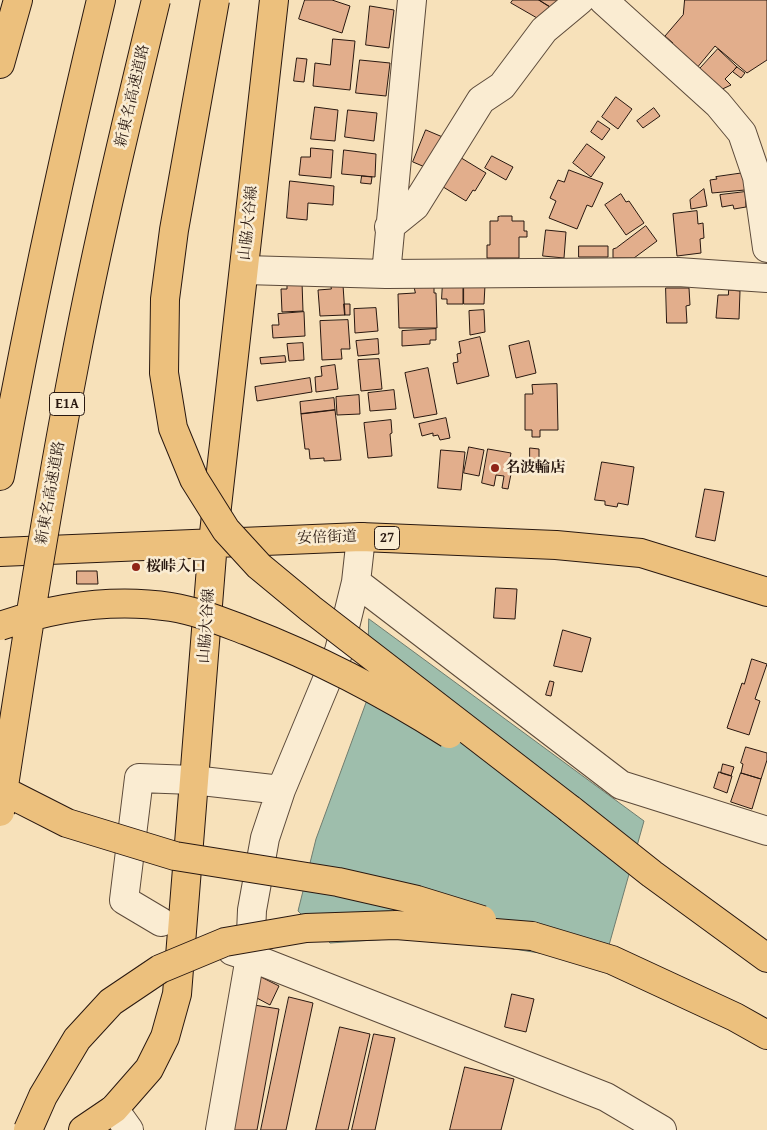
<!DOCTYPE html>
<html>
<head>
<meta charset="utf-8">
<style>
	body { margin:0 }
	canvas { display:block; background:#f7e1ba }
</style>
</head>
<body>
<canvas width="767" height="1130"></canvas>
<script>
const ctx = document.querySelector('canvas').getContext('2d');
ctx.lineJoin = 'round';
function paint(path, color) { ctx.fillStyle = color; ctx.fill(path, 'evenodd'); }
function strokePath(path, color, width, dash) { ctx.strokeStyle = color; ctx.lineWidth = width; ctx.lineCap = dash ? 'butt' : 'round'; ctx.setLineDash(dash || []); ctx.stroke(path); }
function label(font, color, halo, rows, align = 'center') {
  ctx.font = font + ' "Gentium Book Plus","Noto Serif JP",serif'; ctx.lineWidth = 5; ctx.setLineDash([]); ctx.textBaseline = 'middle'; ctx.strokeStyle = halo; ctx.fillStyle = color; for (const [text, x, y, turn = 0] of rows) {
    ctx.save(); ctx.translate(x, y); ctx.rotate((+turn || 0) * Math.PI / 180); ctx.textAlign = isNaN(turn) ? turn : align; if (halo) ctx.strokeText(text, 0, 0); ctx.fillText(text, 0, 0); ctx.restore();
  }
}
const water = new Path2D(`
	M369 619 644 821 602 970 552 955 482 944 404 938 330 943 298 911 316 839 367 700Z`);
const building = new Path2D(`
	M305 0H332L350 6 342 33 299 19Z
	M513 0H539L552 8 544 22 511 3Z
	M539 0H564L557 11Z
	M685 0H767V60L747 73 715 46 696 69 670 47 673 43 665 36 683 15Z
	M370 6 394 10 389 48 366 45Z
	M333 39 355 41 350 90 313 86 315 63 330 65Z
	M718 49 737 67 725 79 731 85 716 92 696 73Z
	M297 58 307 59 304 82 294 81Z
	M360 60 390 63 386 96 356 93Z
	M737 67 745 73 741 78 733 72Z
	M616 97 632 109 618 129 602 117Z
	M315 107 338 110 335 141 311 139Z
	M654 108 660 116 643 128 637 121Z
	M348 110 377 113 374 141 345 137Z
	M598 121 610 129 602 140 591 132Z
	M426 130 445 138 432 170 413 162Z
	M587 144 605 157 591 177 573 163Z
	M311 148 333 150 331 178 299 175 301 157H310Z
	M344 150 376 154 375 177 342 174Z
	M458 156 486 173 475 191 473 190 466 201 440 185Z
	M492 156 513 167 506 180 485 168Z
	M569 170 603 183 592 207 587 205 577 229 549 218 556 201 550 198 558 180 564 182Z
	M744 173 745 190 712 193 710 180 717 179 716 177Z
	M362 176 372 177 371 184 361 183Z
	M290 181 334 186 333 205 308 203 307 220 287 218Z
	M704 189 707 206 691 209 690 200Z
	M745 192 746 207 734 209 733 205 722 207 720 195Z
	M621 194 626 202 629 201 644 223 626 235 605 205Z
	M697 211 698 224 703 223 704 238 700 239 701 253 677 256 673 214Z
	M501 216H512V221H524V231H527V237H519V258H487V245H490V221H498V217Z
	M646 226 657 241 634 258H613V249L616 248Z
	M546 230 566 232 564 258 543 256Z
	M579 246H608V257H579Z
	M443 281H463V304H447V299H442Z
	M302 282 303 311 282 312 281 289H287V283Z
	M331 285H343L345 315 320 316 318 290 331 289Z
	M414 285H434V293H436L437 328H399L398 294 415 293Z
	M464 285H485L484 304H464Z
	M666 288H689L690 305 686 306 687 323H667Z
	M729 290 740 291 739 319 716 318 718 295H728Z
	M344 304H350V315H345Z
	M376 308 378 331 355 333 354 309Z
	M484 310 485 332 470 335 469 311Z
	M304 312 305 336 273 338 272 325H279L278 314Z
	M348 320 350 349H341L342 359 322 360 320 321Z
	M436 329V340H430V344L402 346V331Z
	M480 337 489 376 457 384 453 363 458 362 457 354 461 353 459 342Z
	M378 339 379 354 358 356 356 341Z
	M529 341 536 373 516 378 509 346Z
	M303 343 304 360 289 361 287 344Z
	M285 356 286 362 261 364 260 358Z
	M379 359 382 389 361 391 358 360Z
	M335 365 338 389 316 392 315 377 322 376 321 367Z
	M428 368 437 414 414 418 405 373Z
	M310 378 312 392 257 401 255 387Z
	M557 384 558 430H540V437H532V430H525V394H533L532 385Z
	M394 390 396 409 370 411 368 393Z
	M359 395 360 414 337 415 336 397Z
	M334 398 335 410 301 414 300 402Z
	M335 410 341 460 324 461V458L310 459 309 449H305L301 414Z
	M446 418 450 438 440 440 438 435 433 436V433L422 436 419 424Z
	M391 420 392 433 390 434 392 456 368 458 364 423Z
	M469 447 484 450 479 476 464 473Z
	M530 448 539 449V463L530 462Z
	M488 449 511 453 508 469H512L508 489 502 488 504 476 496 475 494 486 482 483Z
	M441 450 465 452 461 490 438 488Z
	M602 462 634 467 628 505 618 503 617 507 605 505V501L595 500Z
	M705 489 724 492 715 541 696 537Z
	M77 571H97L98 584H77Z
	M496 588 517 589 515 619 494 618Z
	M563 630 591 638 582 672 554 666Z
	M752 659 767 664 755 699 760 701 749 735 727 728 742 683 744 684Z
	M550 681 554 682 551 696 546 695Z
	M746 747 767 753V760L761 779 741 773 743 764 741 763Z
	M723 764 734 767 731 776 721 773Z
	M719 772 732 776 727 793 714 788Z
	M741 773 761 779 752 809 731 802Z
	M261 977 279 986 270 1005 255 997V990Z
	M512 994 534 999 526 1032 505 1027Z
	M289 997 313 1003 286 1130H261Z
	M254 1005 279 1009 257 1130H231Z
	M340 1027 370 1034 348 1130H316Z
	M374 1034 395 1038 375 1130H352Z
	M465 1067 514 1079 501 1130H450Z`);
const minor = new Path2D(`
	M603 0 718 104 742 133 757 177 767 248
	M389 227 415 206 481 100 502 86 544 30 580 0
	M245 270 386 274 678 272 767 278
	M386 274 412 0
	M356 582 621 785 767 831
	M281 790 265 838 252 910 250 957 606 1097 662 1130
	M161 922 124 900 139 778 193 780 281 790 339 651 356 582 361 537
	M114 1109 129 1130
	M220 1130 250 957 232 951`);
const major = new Path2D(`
	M0 552 361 537 556 545 641 553 767 592
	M83 1130 114 1109 149 1069 165 1037 177 994 213 542 274 0`);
const highway = new Path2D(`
	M0 64 18 0
	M0 476C29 316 63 158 101 0
	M570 809 652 874 767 958
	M532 936 612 960 735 1017 767 1035`);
const highwayBridge = new Path2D(`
	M215 0 174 230 165 299 164 373 173 428 194 479 226 530 259 566 311 609 570 809
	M0 626C55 607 113 598 171 607 197 611 223 622 247 631 317 658 386 694 449 734
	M0 789 67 823 175 856 338 882 417 900 482 920
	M0 812C23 661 46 511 75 361 98 240 127 120 156 0
	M28 1130 43 1096 77 1039 111 1002 160 969 225 942 306 928 396 925 532 936`);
const markers = [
	[495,468,5,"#8f2418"],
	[136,567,5,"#8f2418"]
];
const shields = [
	[67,404,35],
	[387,538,25]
];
const shieldNames = [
	["E1A",67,404],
	["27",387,538]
];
const streetNames = [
	["新東名高速道路",133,96,-77],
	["山脇大谷線",249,223,-84],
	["新東名高速道路",51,493,-80],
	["安倍街道",327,538,-2],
	["山脇大谷線",207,626,-86]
];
const poiNames = [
	["名波輪店",505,468],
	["桜峠入口",146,567]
];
paint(water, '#9ebeac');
strokePath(water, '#6f7c6e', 1);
paint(building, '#e2ae8c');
strokePath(building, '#291810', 1);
strokePath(minor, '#5c4a3a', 30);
strokePath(major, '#291810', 30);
strokePath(highway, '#291810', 30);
strokePath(minor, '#faecd2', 28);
strokePath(major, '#ecc07d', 28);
strokePath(highway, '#ecc07d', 28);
strokePath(highwayBridge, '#291810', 30, []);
strokePath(highwayBridge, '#ecc07d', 28);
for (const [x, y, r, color] of markers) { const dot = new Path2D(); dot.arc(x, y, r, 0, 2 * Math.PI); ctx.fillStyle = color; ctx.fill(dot); strokePath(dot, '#faecd2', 2); }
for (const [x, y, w] of shields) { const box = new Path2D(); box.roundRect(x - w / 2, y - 11.5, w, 23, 4); ctx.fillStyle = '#faecd2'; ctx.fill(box); strokePath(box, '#291810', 1); }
label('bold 14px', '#291810', null, shieldNames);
label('15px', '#291810', '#faecd2', streetNames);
label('bold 15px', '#291810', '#faecd2', poiNames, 'left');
</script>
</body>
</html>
